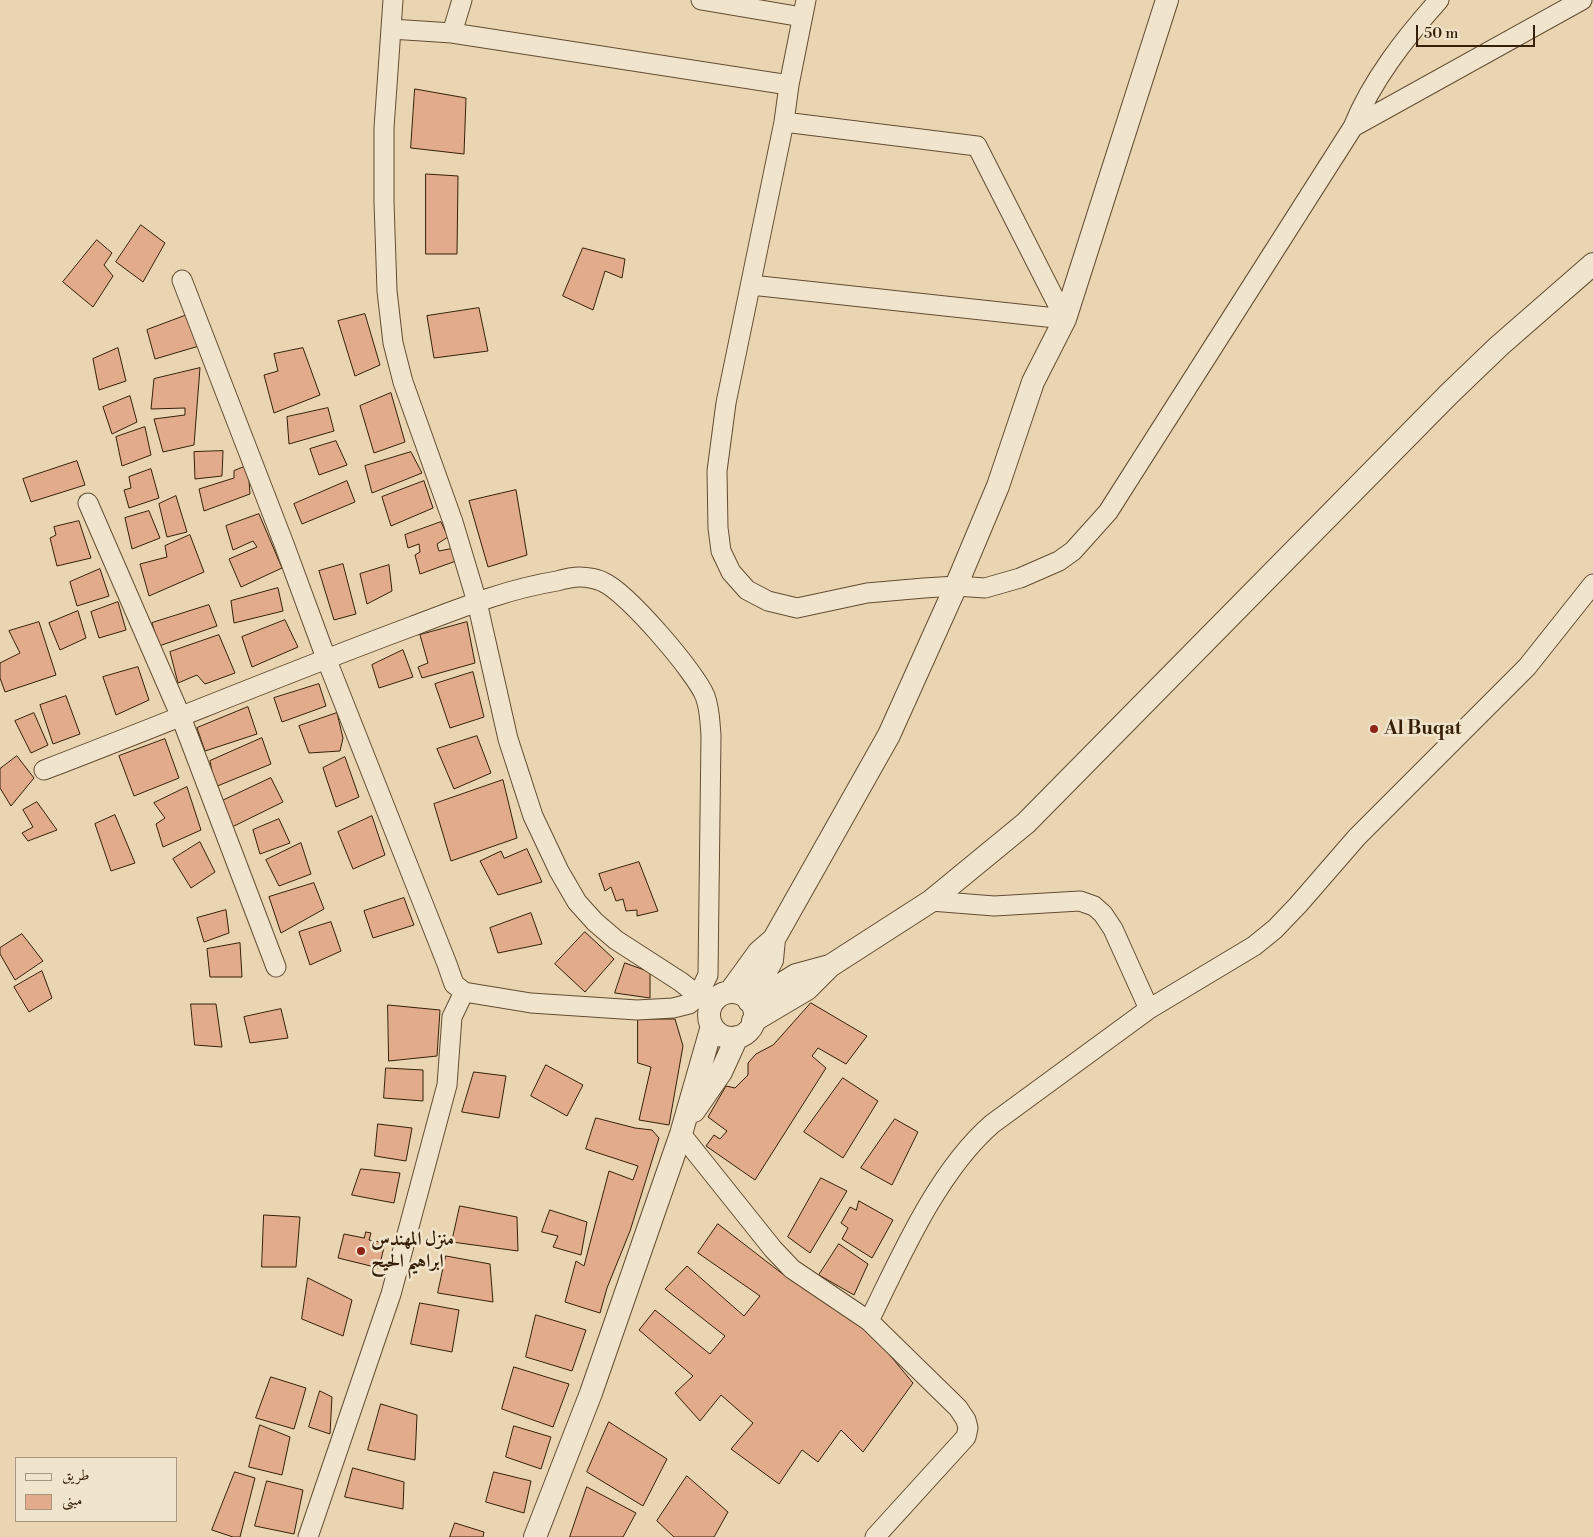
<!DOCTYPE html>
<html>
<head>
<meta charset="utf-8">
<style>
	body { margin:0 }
	#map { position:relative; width:1593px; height:1537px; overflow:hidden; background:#e9d5b1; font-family:"Libre Bodoni",Amiri,serif }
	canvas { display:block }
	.legend { position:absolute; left:15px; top:1457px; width:162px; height:65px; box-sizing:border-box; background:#f1e4cc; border:1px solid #a6967d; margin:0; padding:6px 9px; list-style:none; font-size:15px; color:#352007 }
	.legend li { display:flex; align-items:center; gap:10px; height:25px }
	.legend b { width:25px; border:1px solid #a6967d }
	.scale { position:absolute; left:1416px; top:25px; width:119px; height:22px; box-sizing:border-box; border:2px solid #352007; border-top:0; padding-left:6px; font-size:15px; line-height:18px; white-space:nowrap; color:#352007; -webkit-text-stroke:4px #f1e4cc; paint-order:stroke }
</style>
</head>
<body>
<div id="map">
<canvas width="1593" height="1537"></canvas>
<ul class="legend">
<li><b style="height:6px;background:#f1e4cc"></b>طريق</li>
<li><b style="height:14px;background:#e1ab8c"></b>مبنى</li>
</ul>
<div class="scale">50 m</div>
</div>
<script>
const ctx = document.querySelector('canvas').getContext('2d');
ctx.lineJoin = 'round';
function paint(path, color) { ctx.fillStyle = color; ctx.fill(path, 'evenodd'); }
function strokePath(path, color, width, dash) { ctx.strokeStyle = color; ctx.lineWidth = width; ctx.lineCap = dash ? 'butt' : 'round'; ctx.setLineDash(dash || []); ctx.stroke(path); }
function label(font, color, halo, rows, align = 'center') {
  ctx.font = font + ' "Libre Bodoni",Amiri,serif'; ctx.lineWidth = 5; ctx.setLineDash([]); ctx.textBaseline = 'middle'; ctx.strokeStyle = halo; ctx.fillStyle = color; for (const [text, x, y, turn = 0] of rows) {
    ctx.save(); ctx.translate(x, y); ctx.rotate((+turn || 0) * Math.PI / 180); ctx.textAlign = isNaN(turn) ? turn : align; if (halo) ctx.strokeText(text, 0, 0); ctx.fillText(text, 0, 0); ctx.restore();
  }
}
const building = new Path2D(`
	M415 89 466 98 464 154 411 148Z
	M426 174 458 176 457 254H426Z
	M141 225 165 243 143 282 116 262Z
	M97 240 112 253 104 265 113 276 93 307 63 282Z
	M583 248 625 259 622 278 605 271 593 310 563 296Z
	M479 308 488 351 434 358 427 316Z
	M365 314 380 365 355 376 338 321Z
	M187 315 199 346 155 359 147 330Z
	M118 348 126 381 99 390 93 359Z
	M303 348 320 395 274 413 264 375 278 371 274 354Z
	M200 368 194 445 163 452 154 419 185 415V408L151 409 154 379Z
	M391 393 405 442 374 453 360 406Z
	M130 396 137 422 112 434 103 407Z
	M328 408 334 431 289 444 287 417Z
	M145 427 151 455 122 466 116 437Z
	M336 441 347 465 319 475 310 449Z
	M223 451 222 476 195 479 194 452Z
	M411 452 422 473 372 493 365 466Z
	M77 461 85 485 31 502 23 479Z
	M244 467 249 480 250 494 204 511 199 489 234 478V471Z
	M151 469 159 498 129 508 124 490 131 488 129 477Z
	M347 481 355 502 302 524 294 504Z
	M424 481 433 508 391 526 382 497Z
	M516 490 527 555 488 567 469 501Z
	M176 496 187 532 167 537 159 504Z
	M149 511 160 538 132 549 125 518Z
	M259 514 282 568 241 587 229 559 257 547 253 541 233 550 226 526Z
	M79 521 91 558 57 566 50 538 56 535 54 527Z
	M441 522 448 537 437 544 439 551 454 548 456 561 420 574 415 555 420 552 419 544 408 548 405 535Z
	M190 535 204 572 149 596 140 564 167 557 165 546Z
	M343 564 356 614 334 620 319 571Z
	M389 565 392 591 367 604 360 574Z
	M100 569 109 596 77 606 70 582Z
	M278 588 283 611 234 623 231 601Z
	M118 602 126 630 99 638 91 612Z
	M209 605 217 626 159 646 152 623Z
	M78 611 86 638 60 650 49 623Z
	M285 620 298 647 252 667 242 637Z
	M39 622 56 675 5 692 0 678V663L20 653 9 631Z
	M467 622 475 663 422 678 418 667 428 663 420 635Z
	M219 635 235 673 205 684 197 675 178 683 170 652Z
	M403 650 413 677 379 688 372 665Z
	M138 667 149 700 116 715 103 677Z
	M473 672 484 717 450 728 435 684Z
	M319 684 326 706 282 722 274 698Z
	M66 696 80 734 53 744 40 705Z
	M248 707 257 734 205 751 197 728Z
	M34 713 48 745 31 753 15 721Z
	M337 713 343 738 340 751 309 753 299 726Z
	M477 736 491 773 454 789 437 749Z
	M262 738 271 764 215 787 210 761Z
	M165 739 179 778 134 796 119 756Z
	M17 756 34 778 11 806 0 788V769Z
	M345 757 359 797 336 807 323 768Z
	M271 778 283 802 232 827 222 801Z
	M503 780 517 838 451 861 434 804Z
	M187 787 201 830 163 847 156 824 165 818 154 803Z
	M37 802 57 830 28 841 22 833 33 827 23 810Z
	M115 815 135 863 111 871 95 824Z
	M372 816 385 855 353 869 338 832Z
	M279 819 290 843 260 854 253 830Z
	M200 842 215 872 191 888 173 859Z
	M301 843 311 874 279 886 266 860Z
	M527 849 542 882 498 895 480 861 501 851 504 858Z
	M639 862 658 911 637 916V910L626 911 623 899 616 901 611 887 605 891 599 874Z
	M314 883 324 909 281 933 269 897Z
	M404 898 414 925 373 938 364 911Z
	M226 910 229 933 204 942 197 918Z
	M531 913 542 944 498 953 490 928Z
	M331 922 341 951 310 965 299 932Z
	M585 932 614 959 585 992 555 964Z
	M22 934 43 961 15 980 0 954V948Z
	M240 943 242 977H210L207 949Z
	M625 963 650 972V998L615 993Z
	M42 971 52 998 29 1012 14 987Z
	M811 1003 867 1036 846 1064 818 1048 812 1056 826 1068 755 1180 706 1146 714 1135 720 1139 727 1131 708 1117 726 1086 735 1088 748 1075V1063L756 1054 773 1045Z
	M191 1004H216L222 1047 195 1045Z
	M388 1005 440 1010 437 1056 389 1061Z
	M281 1009 288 1038 250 1043 244 1017Z
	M638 1019H675L683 1046 669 1125 639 1120 651 1067 638 1063Z
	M546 1065 583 1085 567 1116 531 1096Z
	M386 1068 423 1070V1101L384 1098Z
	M474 1072 506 1076 499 1118 462 1112Z
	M843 1078 878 1101 843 1158 804 1132Z
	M596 1118 635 1128 652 1130 659 1138 630 1231 607 1288 600 1313 565 1302 576 1261 584 1266 609 1171 633 1180 638 1166 586 1149Z
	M895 1119 918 1132 892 1185 861 1168Z
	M378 1124 412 1128 406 1161 375 1156Z
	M361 1169 400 1173 394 1203 352 1195Z
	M821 1178 847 1191 810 1253 788 1237Z
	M859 1201 893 1220 872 1258 842 1239 848 1228 841 1223 850 1207 856 1210Z
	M460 1206 517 1217 518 1251 452 1242Z
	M550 1210 587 1222 581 1255 553 1247 558 1236 542 1232Z
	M264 1215 300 1217 296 1267H262Z
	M718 1224 784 1275 842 1310 860 1324 888 1353 913 1383 863 1452 841 1430 818 1462 802 1450 779 1484 731 1449 753 1423 721 1395 700 1421 675 1393 693 1376 639 1330 655 1310 710 1354 725 1336 665 1289 687 1266 744 1316 760 1296 698 1253Z
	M366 1232 371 1233 369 1240 385 1243 379 1268 338 1258 344 1234 364 1238Z
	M839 1244 868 1264 854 1295 819 1275Z
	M446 1256 490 1264 493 1302 438 1293Z
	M308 1278 352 1300 343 1336 302 1319Z
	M420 1303 459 1310 452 1352 411 1344Z
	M536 1315 586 1330 572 1371 526 1357Z
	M514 1367 569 1384 553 1427 502 1409Z
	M271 1377 306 1388 294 1429 256 1418Z
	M320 1391 332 1397 330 1434 309 1427Z
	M381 1404 417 1415 415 1460 368 1450Z
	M609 1422 667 1459 643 1506 587 1472Z
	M260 1425 290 1437 282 1475 249 1467Z
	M514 1426 551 1437 541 1469 506 1457Z
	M353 1468 404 1482 403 1509 345 1497Z
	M235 1472 255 1478 240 1537H233L212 1530Z
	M494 1472 531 1481 524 1513 486 1502Z
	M687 1476 728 1512 714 1537H674L657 1521Z
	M267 1481 303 1490 294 1534 255 1526Z
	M587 1487 636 1513 623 1537H570Z
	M455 1523 484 1532 483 1537H450Z`);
const minor = new Path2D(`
	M393 0 384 128V202L387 291 393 343 403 382 453 522 477 602 508 739 533 816 559 871 577 902 595 922 616 940 681 982 711 1006
	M701 0 802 17
	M806 0 789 85 784 122 726 403 717 471 718 528 721 551 731 572 747 590 768 601 797 608 867 593 924 588 956 586 985 588 1020 578 1059 561 1073 551 1108 512 1353 127 1582 0
	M391 29 452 33 789 85
	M452 33 462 0
	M784 122 977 146 1065 319
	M1353 127C1372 80 1405 38 1439 0
	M182 280 284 544 326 658 447 964 454 984 464 992 452 1017 447 1085 391 1294 308 1537
	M751 285 1065 319
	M88 503 181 717 276 967
	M44 770C167 723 289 672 413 626 460 608 507 589 557 581 564 579 573 577 580 577 587 577 598 579 603 582 627 592 696 673 705 696 710 709 710 723 711 736L708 975 697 997 689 1004 673 1008 637 1010 531 1003 464 992
	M931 901 994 906 1080 901 1094 906 1103 914 1113 929 1149 1009
	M681 1134 773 1249 792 1269 869 1321 958 1408 966 1420 968 1428 966 1437 875 1537
	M869 1321C901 1256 937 1172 992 1124L1149 1009 1254 946 1275 929 1298 905 1357 837 1527 667 1593 584`);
const tertiary = new Path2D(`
	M730 992 759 952 774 939 889 735 956 586 998 486 1033 382 1065 319 1167 0
	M709 1015a23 23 0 1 1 46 0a23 23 0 1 1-46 0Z
	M749 1001 772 960 774 939
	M751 1003 796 975 829 966
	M753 1021 807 989 830 966 931 901 1026 823 1449 394 1499 346 1593 264
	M694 1111 721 1072 737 1037
	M535 1537 591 1393 681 1134 712 1026`);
const markers = [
	[1374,729,5,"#8f2418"],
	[361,1251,5,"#8f2418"]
];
const poiNames = [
	["Al Buqat",1384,729],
	["منزل المهندس",371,1240],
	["ابراهيم الحيح",371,1262]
];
paint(building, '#e1ab8c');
strokePath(building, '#352007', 1);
strokePath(minor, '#624d32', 21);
strokePath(tertiary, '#624d32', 24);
strokePath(minor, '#f1e4cc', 19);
strokePath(tertiary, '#f1e4cc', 22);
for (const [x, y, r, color] of markers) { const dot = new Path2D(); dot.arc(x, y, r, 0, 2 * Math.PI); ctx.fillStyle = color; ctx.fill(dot); strokePath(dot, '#f1e4cc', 2); }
label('bold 19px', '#352007', '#f1e4cc', poiNames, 'left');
</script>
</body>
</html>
